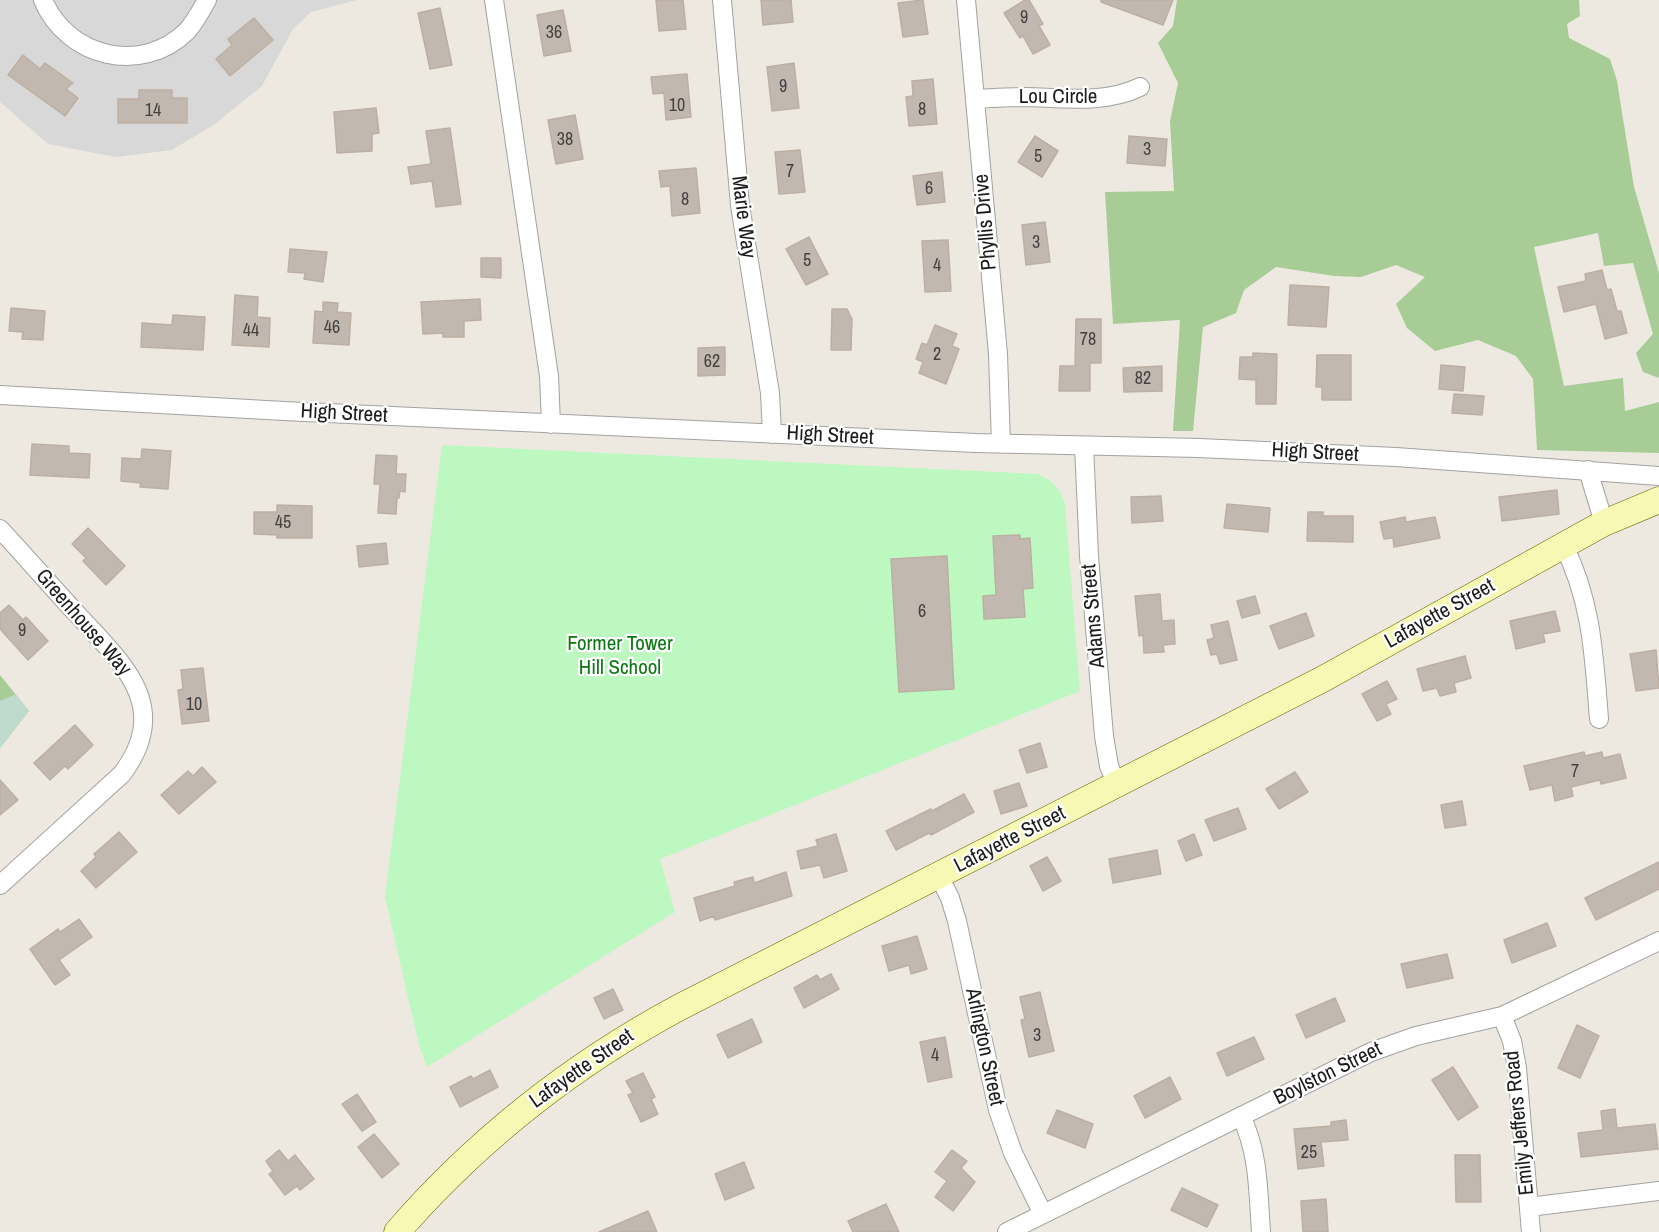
<!DOCTYPE html>
<html>
<head>
<meta charset="utf-8">
<style>
	body { margin:0 }
	canvas { display:block; background:#ede9e1 }
</style>
</head>
<body>
<canvas width="1659" height="1232"></canvas>
<script>
const ctx = document.querySelector('canvas').getContext('2d');
ctx.lineJoin = 'round';
function paint(path, color) { ctx.fillStyle = color; ctx.fill(path, 'evenodd'); }
function strokePath(path, color, width, dash) { ctx.strokeStyle = color; ctx.lineWidth = width; ctx.lineCap = dash ? 'butt' : 'round'; ctx.setLineDash(dash || []); ctx.stroke(path); }
function label(font, color, halo, rows, align = 'center') {
  ctx.font = font + ' "Archivo Narrow",sans-serif'; ctx.lineWidth = 4.5; ctx.setLineDash([]); ctx.textBaseline = 'middle'; ctx.strokeStyle = halo; ctx.fillStyle = color; for (const [text, x, y, turn = 0] of rows) {
    ctx.save(); ctx.translate(x, y); ctx.rotate((+turn || 0) * Math.PI / 180); ctx.textAlign = isNaN(turn) ? turn : align; if (halo) ctx.strokeText(text, 0, 0); ctx.fillText(text, 0, 0); ctx.restore();
  }
}
const residential = new Path2D(`
	M0 0H357L311 12 293 29 262 86 215 124 172 150 116 157 48 144 0 102Z`);
const forest = new Path2D(`
	M1177 0H1579L1580 16 1567 24 1569 38 1610 59 1617 81 1634 187 1659 273V378L1643 372 1636 353 1653 334 1633 263 1604 266 1598 233 1534 247 1564 386 1623 378 1625 411 1659 402V453L1537 450 1533 379 1516 356 1478 340 1435 351 1407 328 1396 304 1425 277 1396 265 1361 277 1334 276 1276 267 1244 290 1236 313 1203 327 1193 431H1173L1180 320 1113 324 1105 192 1174 191 1170 121 1178 83 1158 43 1173 26Z
	M0 675 29 711 0 748Z`);
const wetland = new Path2D(`
	M16 694 29 711 0 748V701Z`);
const park = new Path2D(`
	M442 445 1038 474C1053 480 1061 490 1065 505L1080 691 660 859 675 912 427 1067 419 1045 385 897Z`);
const building = new Path2D(`
	M656 0H683L686 29 659 31Z
	M761 0H791L793 22 763 25Z
	M923 0 928 34 903 37 898 3Z
	M1025 0H1029L1043 24 1039 26 1050 45 1033 54 1023 36 1020 38 1004 13Z
	M1101 0H1173L1163 25 1101 2Z
	M440 8 452 65 430 69 418 13Z
	M563 10 571 51 544 56 537 15Z
	M254 18 273 40 230 76 216 59 232 45 228 39Z
	M23 55 40 69 45 63 73 83 66 89 78 98 65 116 8 75Z
	M794 63 799 108 772 111 767 67Z
	M687 74 691 117 666 120 664 93 653 94 651 77Z
	M933 79 937 124 909 126 906 97 913 96 912 81Z
	M139 90H172V98H187V123H118V99H139Z
	M376 108 379 133 372 134V151L337 153 334 112Z
	M575 115 583 159 556 164 548 120Z
	M450 128 461 204 436 207 432 181 411 184 408 167 431 164 426 131Z
	M1035 136 1058 151 1042 177 1018 162Z
	M1129 136 1167 139 1165 166 1127 163Z
	M800 150 805 192 779 194 775 152Z
	M696 168 700 213 672 216 670 186 661 187 659 171Z
	M942 172 945 202 917 205 913 176Z
	M1045 222 1050 262 1026 265 1022 225Z
	M809 237 828 274 806 285 786 249Z
	M948 240 951 291 925 292 922 241Z
	M290 249 327 252 323 282 304 279 305 273 288 272Z
	M481 258H501V278L481 277Z
	M1602 270 1607 290 1611 289 1617 311H1621L1627 333 1605 339 1596 304 1564 312 1558 287 1586 281 1585 274Z
	M1290 285 1329 287 1326 327 1288 325Z
	M235 295 258 297 257 317 270 318 269 347 232 345Z
	M480 299 481 320 464 321V337H443V333L423 334 421 302Z
	M323 302 338 303 337 312 351 313 349 345 313 343 315 311 323 312Z
	M11 308 45 311 43 340 22 339 23 332 9 331Z
	M832 309H847L852 319 851 350H831Z
	M173 315 205 317 203 350 141 347 142 323 172 325Z
	M1076 319H1101V363H1090V391H1059L1060 366H1075Z
	M935 325 957 334 952 346 959 349 946 384 919 373 923 362 916 359 922 343 927 345Z
	M725 347V375L698 376V348Z
	M1253 353 1277 354 1276 404H1256V380L1239 379 1240 357H1253Z
	M1317 355H1351V400H1322V387H1316Z
	M1441 365 1465 367 1463 391 1439 389Z
	M1162 366V391L1124 392 1123 368Z
	M1454 394 1484 396 1482 415 1452 413Z
	M32 444 69 446V453L90 454 89 478 30 475Z
	M142 449 171 451 168 489 140 487 141 483 121 481 122 458 141 459Z
	M376 455 397 456 396 474H406L405 492 400 491 399 498H397L396 514 378 513 380 484H374Z
	M1557 490 1559 514 1502 521 1499 497Z
	M1161 496 1163 521 1132 523 1131 497Z
	M1227 504 1270 508 1268 532 1224 528Z
	M277 505 312 506V538H277V535L254 534V512H277Z
	M1308 512H1323V516H1353V542L1307 541Z
	M1405 517 1406 522 1435 517 1440 538 1394 547 1393 538 1384 539 1380 522Z
	M88 528 125 566 106 585 83 561 86 558 72 544Z
	M1020 535V539L1030 538 1033 588 1023 589 1025 617 984 619 983 596 996 595 993 536Z
	M386 543 388 564 359 567 357 546Z
	M947 556 954 689 899 692 891 559Z
	M1160 594 1162 621 1174 620 1175 644 1163 645 1164 652 1144 653 1143 635 1139 636 1135 596Z
	M1255 596 1260 613 1242 618 1237 601Z
	M9 605 23 620 26 617 48 641 28 660 0 629V613Z
	M1555 611 1560 631 1543 634 1545 642 1516 649 1510 621Z
	M1306 613 1314 636 1279 649 1270 626Z
	M1228 621 1237 660 1220 664 1217 654 1211 655 1207 640 1214 638 1211 625Z
	M1656 650 1659 688 1636 691 1630 654Z
	M1465 656 1471 678 1454 683 1456 692 1440 696 1437 688 1423 691 1417 669Z
	M203 668 209 721 182 724 178 690 183 689 181 670Z
	M1387 681 1397 699 1386 704 1391 714 1377 721 1362 694Z
	M75 725 93 745 68 769 65 766 50 780 34 763Z
	M1040 743 1047 767 1027 773 1019 750Z
	M1584 752 1585 756 1602 752 1603 758 1620 754 1626 778 1601 784 1600 780 1571 787 1573 796 1555 801 1552 785 1530 790 1524 766Z
	M202 767 216 782 179 814 161 795 188 771 193 776Z
	M1295 772 1308 792 1279 809 1266 789Z
	M0 780 18 800 0 815Z
	M1019 783 1027 806 1001 814 994 791Z
	M964 794 974 812 931 835 929 833 896 850 886 831 931 809 932 811Z
	M1462 801 1466 825 1445 828 1441 805Z
	M1238 808 1246 829 1214 841 1205 820Z
	M119 832 137 852 96 888 81 871 96 857 94 854Z
	M836 834 847 871 824 878 820 865 801 869 797 851 818 846 816 840Z
	M1194 834 1202 855 1186 861 1178 841Z
	M1157 850 1161 874 1113 883 1109 859Z
	M1047 857 1061 881 1043 891 1030 866Z
	M1659 862V889L1596 920 1585 898Z
	M786 872 792 896 715 920 714 916 700 921 694 898 735 886 734 882 753 877 754 883Z
	M79 919 92 937 59 960 70 975 55 985 30 949 58 929 60 932Z
	M1547 923 1556 946 1512 963 1504 940Z
	M917 936 927 969 911 974 909 965 889 971 882 946Z
	M1447 954 1453 978 1407 988 1401 964Z
	M831 974 839 989 804 1008 794 988 817 975 820 980Z
	M613 989 623 1010 604 1019 594 998Z
	M1040 992 1054 1051 1029 1057 1021 1020 1025 1019 1020 997Z
	M1335 998 1345 1021 1306 1038 1296 1015Z
	M752 1019 762 1042 728 1058 717 1035Z
	M1577 1025 1599 1036 1580 1078 1558 1068Z
	M945 1037 952 1077 928 1082 920 1042Z
	M1254 1037 1264 1059 1227 1076 1217 1053Z
	M1453 1067 1478 1107 1458 1120 1432 1080Z
	M490 1070 498 1087 460 1107 450 1087 471 1076 473 1079Z
	M643 1073 655 1097 651 1099 658 1114 641 1122 628 1095 633 1093 626 1081Z
	M1170 1077 1181 1099 1145 1118 1134 1096Z
	M357 1094 376 1122 362 1131 342 1104Z
	M1615 1109 1617 1128 1655 1124 1658 1149 1581 1157 1578 1133 1603 1130 1601 1111Z
	M1057 1110 1093 1124 1085 1148 1047 1133Z
	M1346 1120 1348 1140 1321 1142 1324 1166 1298 1169 1294 1129 1331 1126V1122Z
	M374 1134 399 1164 382 1178 358 1147Z
	M279 1150 288 1161 295 1155 314 1179 300 1190 297 1186 285 1195 269 1174 273 1171 266 1161Z
	M952 1150 967 1161 961 1168 975 1182 953 1211 935 1197 947 1181 935 1172Z
	M1455 1155H1480L1481 1202H1456Z
	M744 1162 754 1188 725 1200 715 1174Z
	M1182 1188 1218 1205 1207 1227 1171 1210Z
	M1326 1199 1328 1232H1303L1301 1201Z
	M886 1204 899 1232H853L848 1221Z
	M648 1211 657 1232H599Z`);
const minor = new Path2D(`
	M43 0C67 57 141 76 187 31 195 22 201 11 207 0
	M494 0 549 376 551 424
	M722 0 740 205 770 393 772 434
	M966 0 998 354 1001 444
	M975 99C992 98 1009 97 1026 97 1064 98 1105 104 1140 87
	M0 395 284 411 976 443 1199 448 1396 457 1659 476
	M1084 446 1089 556 1104 736 1109 766 1117 785
	M1588 470 1604 523
	M0 529C26 557 51 586 77 614 122 663 173 706 122 774L0 885
	M1563 544C1592 601 1594 656 1599 719
	M939 876 950 898 957 921 998 1110 1013 1153 1043 1214
	M1502 1016 1512 1041 1517 1068 1531 1232
	M1241 1116C1259 1153 1258 1191 1261 1232
	M1529 1207 1659 1191
	M1007 1232 1371 1052 1416 1036 1502 1016 1659 941`);
const secondary = new Path2D(`
	M397 1232C477 1140 572 1065 680 1007L1323 679 1604 523 1659 500`);
const numberNames = [
	["9",1024,18],
	["36",554,33],
	["9",783,87],
	["10",677,106],
	["8",922,110],
	["14",153,111],
	["38",565,140],
	["3",1147,150],
	["5",1038,157],
	["7",790,172],
	["6",929,189],
	["8",685,200],
	["3",1036,243],
	["5",807,261],
	["4",937,266],
	["46",332,328],
	["44",251,331],
	["78",1088,340],
	["2",937,355],
	["62",712,362],
	["82",1143,379],
	["45",283,523],
	["6",922,612],
	["9",22,631],
	["10",194,705],
	["7",1575,772],
	["3",1037,1036],
	["4",935,1056],
	["25",1309,1153]
];
const streetNames = [
	["Lou Circle",1058,97],
	["Marie Way",743,217,83],
	["Phyllis Drive",986,222,-95],
	["High Street",344,414,3],
	["High Street",830,436,3],
	["High Street",1315,453,3],
	["Lafayette Street",1440,614,-29],
	["Adams Street",1094,616,-95],
	["Greenhouse Way",83,623,49],
	["Lafayette Street",1010,840,-27],
	["Arlington Street",984,1047,78],
	["Lafayette Street",582,1069,-35],
	["Boylston Street",1328,1074,-26],
	["Emily Jeffers Road",1520,1123,-96]
];
const parkNames = [
	["Former Tower",620,644],
	["Hill School",620,668]
];
paint(residential, '#d9d8d8');
paint(forest, '#a7cc96');
paint(wetland, '#bedbcd');
paint(park, '#bcf8c0');
paint(building, '#c1b8b0');
strokePath(building, '#beafa3', 1.5);
strokePath(minor, '#a2a2a2', 20);
strokePath(secondary, '#666f06', 27);
strokePath(minor, '#fff', 18);
strokePath(secondary, '#f6f8b3', 26);
label('18px', '#444240', null, numberNames);
label('21px', '#1b1b1b', '#fff', streetNames);
label('21px', '#0c7713', '#fff', parkNames);
</script>
</body>
</html>
